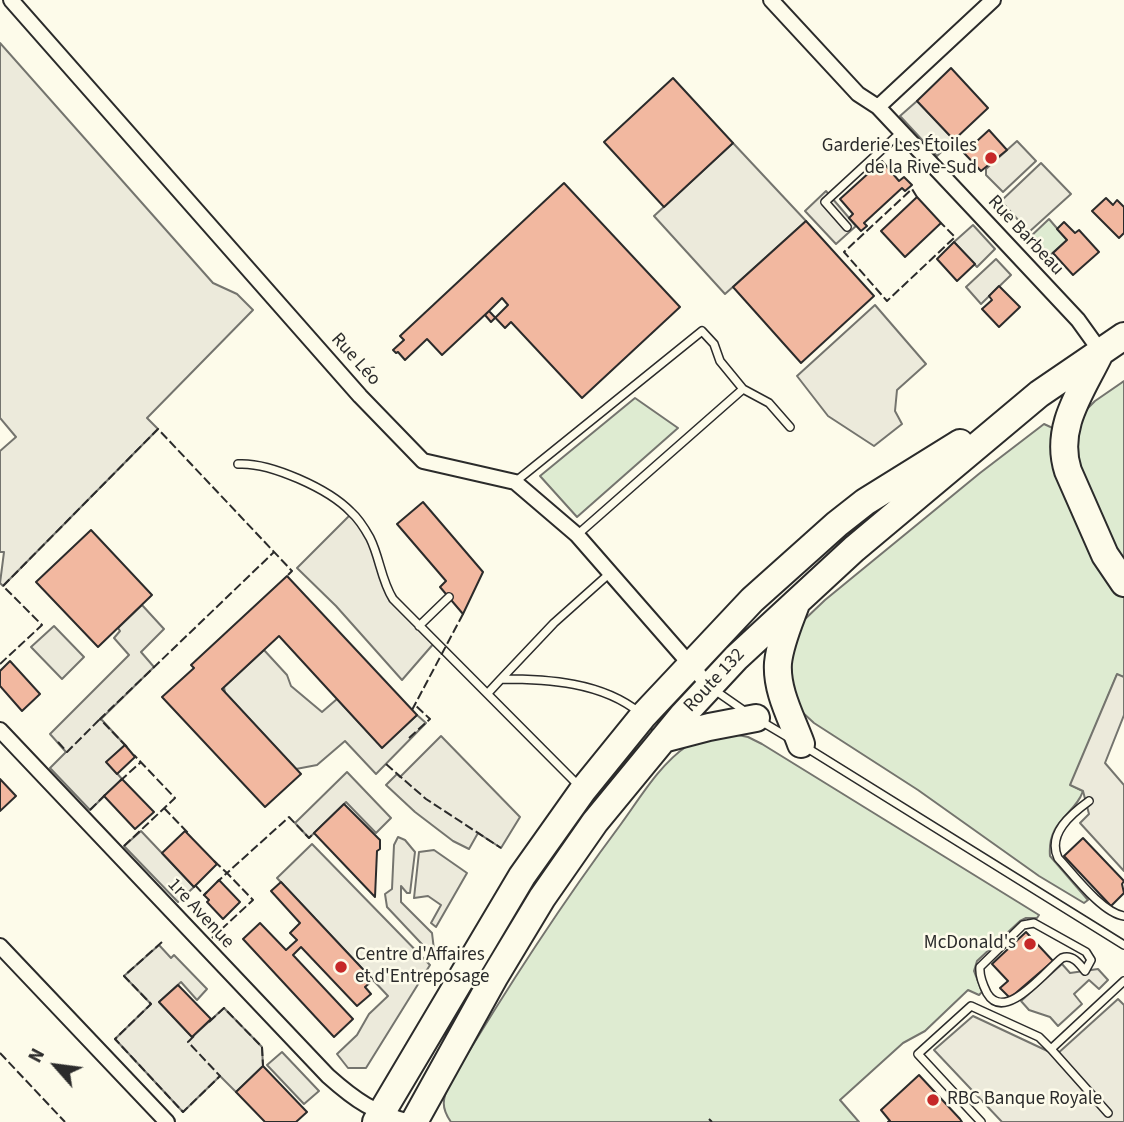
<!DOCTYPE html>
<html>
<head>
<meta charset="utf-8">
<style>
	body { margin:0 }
	#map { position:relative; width:1124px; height:1122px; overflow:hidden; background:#fdfbea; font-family:"Source Sans 3",sans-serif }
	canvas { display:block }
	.north { position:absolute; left:21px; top:1031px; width:70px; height:70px; -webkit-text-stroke:5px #fdfbea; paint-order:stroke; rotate:298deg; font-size:19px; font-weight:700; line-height:28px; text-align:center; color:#2b2b2b }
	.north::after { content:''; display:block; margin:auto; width:24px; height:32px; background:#2b2b2b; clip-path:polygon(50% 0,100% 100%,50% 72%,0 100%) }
</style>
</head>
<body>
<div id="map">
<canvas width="1124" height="1122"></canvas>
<div class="north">N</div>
</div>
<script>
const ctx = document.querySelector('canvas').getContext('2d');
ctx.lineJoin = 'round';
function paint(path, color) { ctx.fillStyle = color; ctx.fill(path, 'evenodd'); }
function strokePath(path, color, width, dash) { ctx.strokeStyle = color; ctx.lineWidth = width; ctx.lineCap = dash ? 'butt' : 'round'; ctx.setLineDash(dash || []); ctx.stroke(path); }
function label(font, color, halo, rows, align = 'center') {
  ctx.font = font + ' "Source Sans 3",sans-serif'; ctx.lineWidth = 5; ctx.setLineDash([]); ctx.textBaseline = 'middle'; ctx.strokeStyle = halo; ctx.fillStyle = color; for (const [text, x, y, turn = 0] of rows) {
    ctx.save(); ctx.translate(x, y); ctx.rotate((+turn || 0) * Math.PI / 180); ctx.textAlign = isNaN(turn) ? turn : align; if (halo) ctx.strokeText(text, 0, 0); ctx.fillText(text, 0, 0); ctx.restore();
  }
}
const green = new Path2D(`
	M1049 219 1067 240 1048 257 1029 238Z
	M1124 381V569L1074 467 1080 416 1095 401Z
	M635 398 678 428 577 517 540 476Z
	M1044 424 1057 430 1124 592V677L1117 675 1071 785 1083 791C1075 815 1047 820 1050 856L1088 900 1084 903 1039 876 918 790 814 723 801 711 793 698 788 649 803 621 825 600 980 473Z
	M733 734 748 737 762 744 1039 915 1037 918H1026L1020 921 977 961 974 971 982 992 979 995 968 990 925 1031 903 1043 840 1100 859 1122H451C441 1108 442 1099 450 1083 503 994 559 907 621 824 640 798 660 764 687 746 699 738 719 737 733 734Z`);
const parking = new Path2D(`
	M0 43 213 283 237 294 253 310 147 418 158 429 3 586 0 583 4 552H0V451L16 437 0 418Z
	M917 101 954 140 937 156 900 116Z
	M1017 141 1036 161 1003 192 986 175V169Z
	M733 143 806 221 725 294 654 216Z
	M1041 163 1071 194 1029 232 1001 201Z
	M826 191 856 226 836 244 805 211Z
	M973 225 995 249 977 267 954 242Z
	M996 259 1011 275 981 304 966 287Z
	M875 305 926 364 897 390 895 411 902 424 874 446 828 416 797 376Z
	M352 513 371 541 385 586 435 642 402 680 336 606 297 568Z
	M142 605 164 629 141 652 154 667 101 719 125 745 107 762 122 779 90 810 50 768 66 752 50 734 129 655 114 638 120 631 118 628Z
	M54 626 84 657 62 679 31 647Z
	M264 650 287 675 291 686 322 712 337 699 382 747 417 715 426 723 376 774 345 741 317 765 296 769 225 693 224 687Z
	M1117 674 1124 677V715L1105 763 1124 785V871L1080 823 1089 814 1083 791 1070 785Z
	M441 736 520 817 501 848 478 833 469 849 453 841 415 812 386 785 397 774 400 777Z
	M347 772 391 818 376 833 346 802 309 838 295 823Z
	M141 831 194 887 178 902 124 846Z
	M398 837 405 840 415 852 410 893H407L401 886V902L432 933 435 958 387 907 385 894 392 889 394 845Z
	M312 844 430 965 366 1068H348L337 1054 357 1035 369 1014 388 996 277 878Z
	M434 850 467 873 436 927 431 923 441 905 428 896 414 898 419 852Z
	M159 945 171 958 174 955 207 989 197 1000 181 982 159 1002 192 1037 224 1008 262 1047 263 1066 236 1092 220 1076 183 1112 115 1039 151 1004 124 976Z
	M1062 964 1070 973 1098 969 1108 980 1099 989 1089 980 1074 994 1082 1004 1058 1026 1050 1017 1029 1010 1021 1001Z
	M1118 999 1124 1005V1122H1002L934 1050 973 1016 1056 1055Z
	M282 1052 319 1091 304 1104 267 1065Z`);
const building = new Path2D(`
	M951 68 988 108 954 140 917 101Z
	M673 78 733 143 664 207 604 142Z
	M989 130 1007 150 981 171 964 153Z
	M882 161 899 181 904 177 912 185 905 191 902 188 864 223 867 226 861 231 849 218 853 214 840 199Z
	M564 183 680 307 582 398 511 322 505 328 489 311 442 355 427 339 405 360 398 352 396 353 393 350 404 340 400 336Z
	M917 197 941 223 905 257 881 231Z
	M1106 198 1113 205 1117 200 1124 207V233L1119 238 1092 211Z
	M806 221 874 296 801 363 733 287Z
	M1064 222 1075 233 1079 230 1099 252 1073 275 1053 253 1067 240 1057 229Z
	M954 242 975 264 957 281 937 259Z
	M999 286 1020 307 999 327 982 309 992 300 989 296Z
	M502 298 508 305 491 322 485 315Z
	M423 502 483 572 463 614 440 587 446 581 397 524Z
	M91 530 152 595 98 647 36 582Z
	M287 576 417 715 382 748 279 636 222 689 301 774 265 807 162 697 194 668 191 665Z
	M10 661 40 694 22 711 0 686V671Z
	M125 745 135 757 117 774 106 762Z
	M0 779 16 796 0 811Z
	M122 779 154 812 135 829 104 796Z
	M344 804 380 840V849L377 851 375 897 314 833Z
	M185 831 217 864 194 887 162 853Z
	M1083 838 1124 881 1122 884 1124 893 1111 906 1064 856Z
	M219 880 240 902 223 919 207 902 209 900 204 895Z
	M281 882 373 980 365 987 371 994 357 1006 301 947 293 955 353 1019 334 1037 243 939 260 923 286 950 297 940 290 933 300 923 271 891Z
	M1026 932 1053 961 1010 998 1000 988 1008 981 992 964Z
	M178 985 211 1019 192 1037 159 1002Z
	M263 1066 307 1112 296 1122H265L236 1092Z
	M919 1075 960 1119 962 1122H888L890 1121 881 1110Z`);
const lane = new Path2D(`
	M847 227 825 202 901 132
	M743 389 769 403 790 427
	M238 464C270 462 329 489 351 512 359 519 365 529 370 538 380 558 381 580 393 599L580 787
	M515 482 702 331 714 344 720 361 743 389 577 535
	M419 626 449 597
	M501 679 554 623 610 573
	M713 689 746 712
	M488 693 501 679C548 679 602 682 640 713
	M759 720 791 739
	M804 746 1124 945
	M1089 801C1071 814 1047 834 1058 858 1073 874 1102 913 1124 916
	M1034 923 1086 952 1091 960 1085 971C1079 963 1072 954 1062 958 1046 970 1005 1024 987 993 983 985 979 976 980 967L1023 925Z
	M1051 1049 1108 1113
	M981 1122 918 1054 971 1006 1039 1037 1051 1049 1124 981`);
const street = new Path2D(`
	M11 0 360 396 423 461 515 482 577 535 709 686
	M771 0 858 94 878 107 973 208 1078 320 1101 352
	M878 107 993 0
	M0 730 328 1076C356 1101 374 1113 410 1122
	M0 946 167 1122`);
const highway = new Path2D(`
	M1099 355C1081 392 1054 428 1068 471L1105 555 1124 583
	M796 604C789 623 780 643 778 663 776 691 792 719 801 744
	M663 739 709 727 756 718
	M376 1122 522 876 583 790 643 716 752 600 837 524 865 502 960 443
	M414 1122 495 976 542 898 595 822 683 715 736 658 854 549 1039 394 1124 336`);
const fence = new Path2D(`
	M917 197 912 189 844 252 887 301 955 237 941 223
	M0 664 42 625 3 586 158 429 292 571 287 576
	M412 710 463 614
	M409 738 430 719 415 705
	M58 742 67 752 100 719
	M127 747 100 719 274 552
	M386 764 426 799 501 848
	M120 781 141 762
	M164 808 188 833
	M90 810 107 793
	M124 846 175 798 134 755
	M214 861 227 873 289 817 309 838 314 833
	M195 885 204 895 207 892
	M212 938 253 900 227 873 217 882
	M162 942 124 976 151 1004 115 1039 183 1112 220 1076 188 1042 196 1034
	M209 1022 224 1008 262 1047 263 1066
	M0 1053 65 1122
	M709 1119 712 1122`);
const markers = [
	[991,158,7,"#c62828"],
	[1030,944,7,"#c62828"],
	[341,967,7,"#c62828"],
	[933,1100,7,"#c62828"]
];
const poiNames = [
	["Garderie Les Étoiles",977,147],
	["de la Rive-Sud",977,169],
	["McDonald's",1016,944],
	["Centre d'Affaires",355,956,"left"],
	["et d'Entreposage",355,978,"left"],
	["RBC Banque Royale",947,1100,"left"]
];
const streetNames = [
	["Rue Barbeau",1025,236,47],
	["Rue Léo",355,360,48],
	["Route 132",715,681,-47],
	["1re Avenue",200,914,47]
];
paint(green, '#deebd1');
strokePath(green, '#74746e', 2);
paint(parking, '#eceadb');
strokePath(parking, '#74746e', 2);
paint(building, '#f2b8a0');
strokePath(building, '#2b2b2b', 2);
strokePath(lane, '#2b2b2b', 10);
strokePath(street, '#2b2b2b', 18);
strokePath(highway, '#2b2b2b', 30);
strokePath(lane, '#fdfbea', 7);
strokePath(street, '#fdfbea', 14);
strokePath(highway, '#fdfbea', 26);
strokePath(fence, '#2b2b2b', 2, [9, 3.5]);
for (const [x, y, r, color] of markers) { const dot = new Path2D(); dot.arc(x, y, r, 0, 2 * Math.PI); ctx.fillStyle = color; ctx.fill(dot); strokePath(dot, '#fdfbea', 2.5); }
label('19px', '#2b2b2b', '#fdfbea', poiNames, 'right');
label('19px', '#2b2b2b', '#fdfbea', streetNames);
</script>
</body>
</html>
